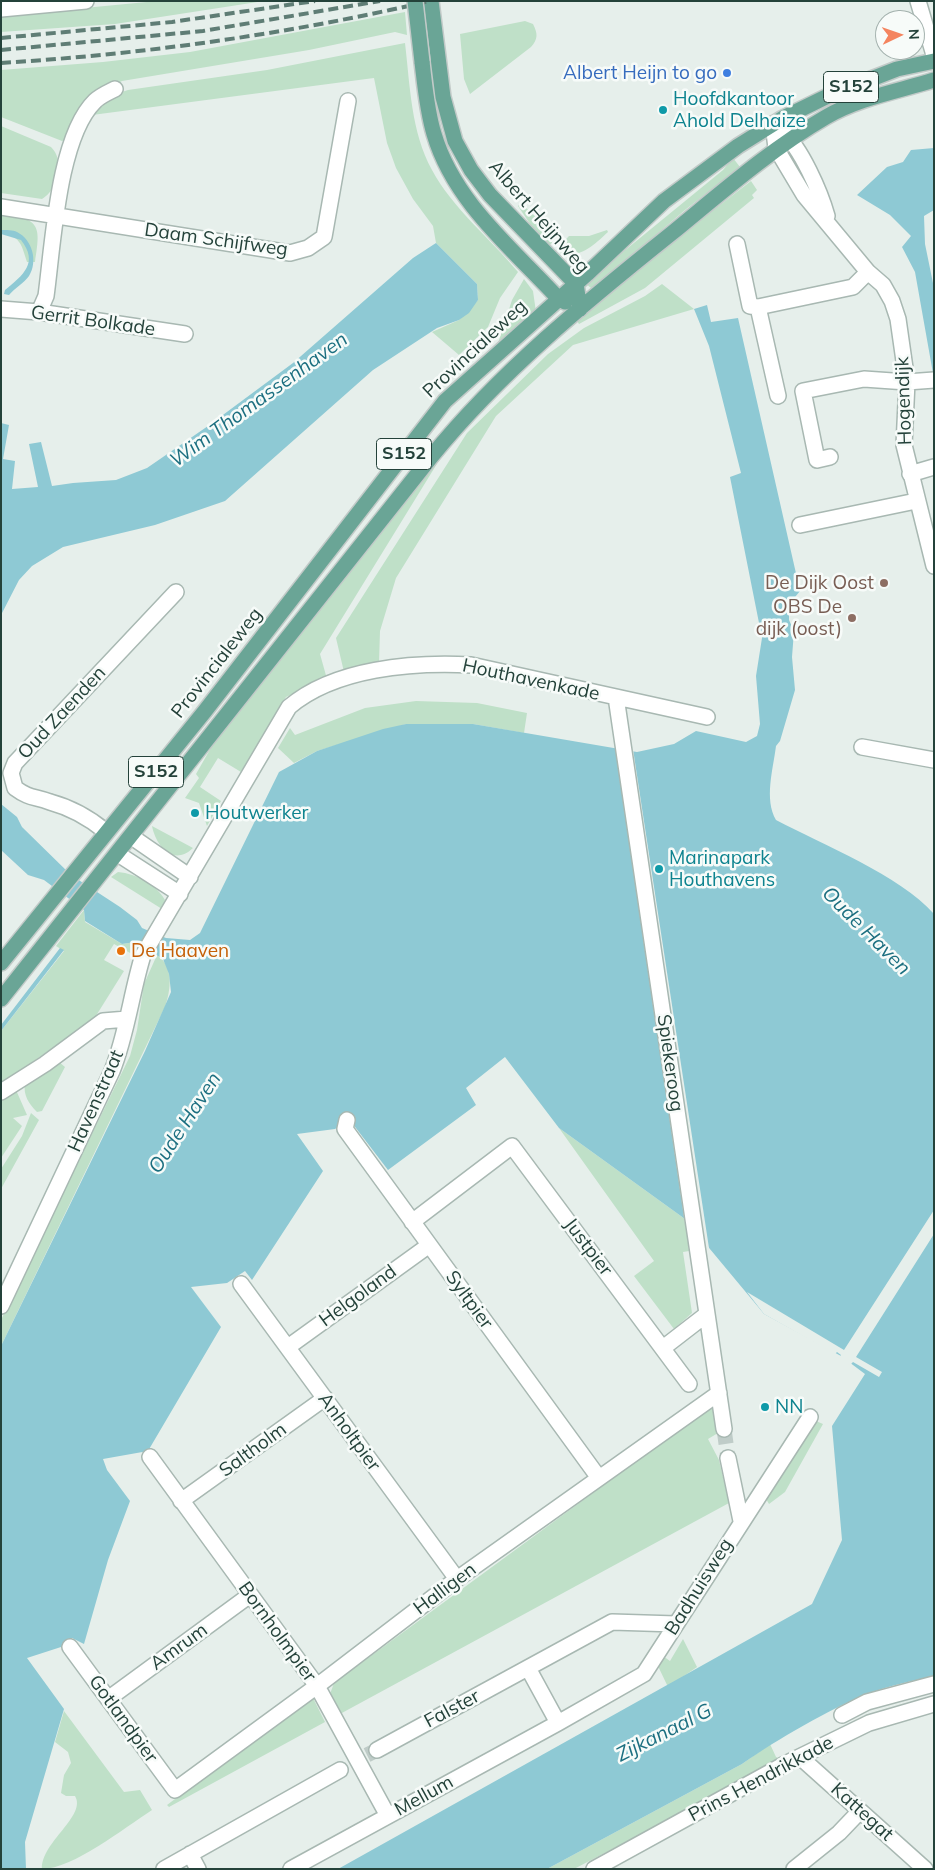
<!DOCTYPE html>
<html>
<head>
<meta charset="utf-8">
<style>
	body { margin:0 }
	#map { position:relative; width:935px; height:1870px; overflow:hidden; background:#e6efeb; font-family:Mulish,sans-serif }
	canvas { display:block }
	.frame { position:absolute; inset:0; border:2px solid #24423a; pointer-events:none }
	.north { position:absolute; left:875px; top:10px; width:50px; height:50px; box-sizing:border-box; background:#f7fbf9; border:1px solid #a3b1ad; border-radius:50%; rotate:87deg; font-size:14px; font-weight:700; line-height:20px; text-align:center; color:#24423a }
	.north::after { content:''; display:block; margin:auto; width:18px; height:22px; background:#f4845f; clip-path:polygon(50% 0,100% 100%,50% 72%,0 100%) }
</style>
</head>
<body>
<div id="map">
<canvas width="935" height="1870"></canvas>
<div class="frame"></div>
<div class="north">N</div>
</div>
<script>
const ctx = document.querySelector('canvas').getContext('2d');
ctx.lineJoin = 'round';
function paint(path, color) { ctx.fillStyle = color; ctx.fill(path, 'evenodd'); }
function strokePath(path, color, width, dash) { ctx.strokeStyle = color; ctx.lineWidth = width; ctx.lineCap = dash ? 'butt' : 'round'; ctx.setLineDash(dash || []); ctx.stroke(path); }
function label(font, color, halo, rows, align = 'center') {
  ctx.font = font + ' Mulish,sans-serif'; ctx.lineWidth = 5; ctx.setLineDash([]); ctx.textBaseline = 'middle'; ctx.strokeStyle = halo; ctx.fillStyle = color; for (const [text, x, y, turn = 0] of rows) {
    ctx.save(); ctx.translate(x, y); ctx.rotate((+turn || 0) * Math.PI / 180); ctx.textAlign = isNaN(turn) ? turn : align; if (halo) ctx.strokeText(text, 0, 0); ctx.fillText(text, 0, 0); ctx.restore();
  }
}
const green = new Path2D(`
	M157 1H264L115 24 1 32V16Z
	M405 12 407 35 395 32 309 50 122 81 110 87 66 140 62 141 1 117V70L103 62 190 52Z
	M525 21 533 24C538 34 538 39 531 47L470 94 464 79 460 34Z
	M405 43C410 85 411 132 432 170 453 209 490 238 518 272L500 298 488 327 459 355 432 332 459 320 478 300 477 284 436 243 433 226 413 199 396 168 387 143 374 78 92 115 113 95 128 90 267 70Z
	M1 126 51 147C65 160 58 190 42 199L1 193Z
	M733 158 740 167 685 210 595 287 591 288 585 283 723 170Z
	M751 181 757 190 752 195 754 198 645 288 579 324 577 321 667 246Z
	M521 203 539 220 557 232V237L550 245 532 227 518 206Z
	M1 213C40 219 41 225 35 262H27C21 243 21 238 1 232Z
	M607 230 608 232C594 245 576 263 556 250L569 236H589Z
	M524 279 533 291 536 312 498 343 512 300Z
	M662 284 694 309 573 345 496 416 396 578 380 631 379 663 344 672 336 638 467 433 548 354 584 328 645 296Z
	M443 454 320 654 327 679 286 697 241 772 218 758 200 787 221 801 207 826 199 803 185 798 199 778 196 774 212 746Z
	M416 701 477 703 527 713 524 733 473 724H406L317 751 294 763 278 748 290 728 295 735 365 708Z
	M152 826 193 848C173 867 156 846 152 826Z
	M118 872C137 874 156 884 165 900L162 909 111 877Z
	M84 910 85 922 122 944 135 942 132 954 114 944 104 960 124 971 94 1019 1 1084V1031L64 951 56 946Z
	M157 955C174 966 171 990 165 1007L1 1346V1320L130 1056 137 1030 144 984Z
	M59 1062 65 1067 42 1111 37 1112C29 1104 23 1095 25 1084Z
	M16 1090 27 1115 13 1118 22 1126 1 1158V1100Z
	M31 1113 39 1120 1 1189V1169L22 1136Z
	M559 1128 685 1219 689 1251 683 1252 692 1313 674 1329 634 1276 654 1261Z
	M714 1404 718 1433 708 1439 719 1460 729 1503 340 1714 330 1694 334 1683Z
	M816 1421 823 1424 785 1492 769 1504 766 1499Z
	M683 1639 697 1667 668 1687 657 1664 663 1656 670 1661Z
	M312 1696 325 1722 169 1807 167 1805Z
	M64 1711 124 1792 140 1790 152 1810C124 1828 73 1869 42 1869 41 1842 87 1816 75 1796H66L61 1793 64 1775 71 1763 68 1752 55 1742Z
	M770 1744 776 1757 782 1760 574 1869H547L742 1764Z`);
const water = new Path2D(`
	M934 148V210L924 216 925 244 934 288V379L915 272 902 247 911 236 890 215 857 195 887 167 903 162 911 150Z
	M1 230C6 230 13 230 17 232 33 240 38 262 29 276 24 283 15 288 9 295L4 294 5 290C23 275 39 263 21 240L1 234Z
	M436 243 477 284 478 300 469 313 459 320 437 328 373 370 225 501 155 525 63 547 32 566 19 580 1 615V423L9 425 3 459 15 461 12 489 38 487 29 444 41 442 52 486 73 483 116 480 147 468 208 426 293 363 413 258Z
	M707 305 711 322 738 318 800 591 791 602 789 610V620L794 631 792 657 795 690 780 741 776 746C773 770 764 799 776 820 823 845 900 875 934 914V1676C912 1681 891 1685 870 1693 829 1709 778 1739 742 1764L547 1869H338L812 1604 842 1540 832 1426 865 1374 841 1356 764 1314 685 1219 559 1128 505 1057 466 1088 476 1105 388 1170 349 1119 335 1129 297 1134 323 1171 252 1280 245 1271 227 1283 191 1287 221 1327 148 1451 103 1459 107 1470 130 1501 108 1560 84 1644 72 1638 61 1647 27 1658 64 1709 25 1842 26 1869H1V1346L145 1051 171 992 169 974 163 959 135 942 122 944 85 921 84 910 44 880 28 875 1 850V804L17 817 22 827 71 875 120 907 137 920 142 928 166 938 190 940 200 933 279 772 317 751 383 729 406 724H473L637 752 674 744 696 731 746 742 757 736 760 724 756 676 762 638 730 477 741 473 709 346 694 309Z
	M60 948 64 950 1 1031V1025Z`);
const pier = new Path2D(`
	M615 746 633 749 709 1248H706L685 1224Z
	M934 1210V1234L856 1357 882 1372 879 1377 853 1362 850 1365 839 1358 841 1355 837 1352 835 1354 764 1314 747 1292 844 1350Z`);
const minorTunnel = new Path2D(`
	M724 1429 728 1458
	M367 1755 377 1750`);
const minor = new Path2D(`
	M918 1 934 55
	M1 9 86 1
	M773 124 776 148 804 195 868 272 883 285 892 301 898 319 907 382 904 445 934 566
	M782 131C801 148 820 191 827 216
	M1 207 290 253 308 248 324 237 348 101
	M737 244 750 306 758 307 853 287 868 272
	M758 307 778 396
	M1 309 39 312 185 334
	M39 312 46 296C53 245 58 137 95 101 100 96 109 92 115 89
	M830 457 817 460 803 391 864 379 907 382 934 380
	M910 474 934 467
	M800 525 916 501
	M616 697 724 1429
	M862 747 934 760
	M105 831C88 817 72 808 50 802 34 796 30 799 15 788L11 773 15 763 176 592
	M132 837 190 877
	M118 854 180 894
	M1 1092 45 1064 103 1021 127 1019
	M347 1120 345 1129 599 1478
	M412 1222 512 1146 689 1384
	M241 1284 457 1579
	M1 1306 112 1071C127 1034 131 994 143 955L289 707C335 668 412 662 471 665L707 717
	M288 1347 428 1246
	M663 1348 707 1314
	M150 1457 317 1686 388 1816
	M728 1458 741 1521
	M181 1501 325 1398
	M70 1647 175 1790 317 1686 457 1579 719 1393
	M528 1668 558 1723
	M108 1699 250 1595
	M842 1715 867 1702 934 1684
	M377 1750 612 1622 676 1624
	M800 1757 925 1869
	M190 1854 198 1869
	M164 1869 340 1770
	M291 1869 558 1723 644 1674 810 1417
	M594 1869 785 1764 869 1723 934 1704
	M794 1869 839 1833 860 1811`);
const major = new Path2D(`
	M431 1 443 97 455 141 471 170 490 195 576 284 580 309
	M422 62C425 87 427 111 434 134 454 202 512 248 558 298L565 302
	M1 963 205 711 445 401 587 274 664 201 738 146 783 118 830 95 897 69 934 61
	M1 999 431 457C500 372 587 301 672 233 722 192 771 149 826 117 858 98 899 91 934 80`);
const rail = new Path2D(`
	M1 38 172 22 315 1
	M1 50 203 31 380 1
	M1 63C145 54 289 34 430 1`);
const majorBridge = new Path2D(`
	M415 1 422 62`);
const markers = [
	[727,73,5,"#3f7fe0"],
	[663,110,5,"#0f9aa8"],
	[884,583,5,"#8d6e63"],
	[852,618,5,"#8d6e63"],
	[195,813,5,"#0f9aa8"],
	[659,869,5,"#0f9aa8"],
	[121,951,5,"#e8710a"],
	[765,1407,5,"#0f9aa8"]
];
const shields = [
	[851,87,55],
	[404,454,55],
	[156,772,55]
];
const shieldNames = [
	["S152",851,87],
	["S152",404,454],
	["S152",156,772]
];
const shopNames = [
	["Albert Heijn to go",717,73]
];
const cultureNames = [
	["Hoofdkantoor",673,99],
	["Ahold Delhaize",673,121],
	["Houtwerker",205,813],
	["Marinapark",669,858],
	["Houthavens",669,880],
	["NN",775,1407]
];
const streetNames = [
	["Albert Heijnweg",539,217,49],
	["Daam Schijfweg",216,240,8],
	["Gerrit Bolkade",93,321,8],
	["Provincialeweg",475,349,-43],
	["Hogendijk",904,401,-92],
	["Provincialeweg",217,663,-52],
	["Houthavenkade",531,680,12],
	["Oud Zaenden",62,713,-47],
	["Spiekeroog",670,1063,82],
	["Havenstraat",96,1101,-66],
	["Justpier",588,1247,53],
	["Helgoland",358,1296,-36],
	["Syltpier",469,1300,54],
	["Anholtpier",349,1432,54],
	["Saltholm",253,1450,-36],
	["Badhuisweg",699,1587,-58],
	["Halligen",445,1589,-37],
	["Bornholmpier",277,1632,54],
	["Amrum",179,1647,-36],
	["Falster",452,1709,-28],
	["Gotlandpier",123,1719,54],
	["Prins Hendrikkade",761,1779,-28],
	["Mellum",424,1796,-29],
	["Kattegat",862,1812,42]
];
const educationNames = [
	["De Dijk Oost",874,583],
	["OBS De",842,607],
	["dijk (oost)",842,629]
];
const foodNames = [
	["De Haaven",131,951]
];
const waterNames = [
	["Wim Thomassenhaven",259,400,-36],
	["Oude Haven",866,931,45],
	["Oude Haven",185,1123,-57],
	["Zijkanaal G",664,1733,-27]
];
paint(green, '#bfe0c8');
paint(water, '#8ec9d4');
paint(pier, '#e6efeb');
strokePath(minorTunnel, '#bfccc8', 15, [15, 8]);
strokePath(minor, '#a8b8b2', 18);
strokePath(major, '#c2cac8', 18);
strokePath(minor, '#fff', 15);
strokePath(major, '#6aa596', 15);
strokePath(rail, '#5f7d75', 4, [10, 5]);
strokePath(majorBridge, '#c2cac8', 18, []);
strokePath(majorBridge, '#6aa596', 15);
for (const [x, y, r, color] of markers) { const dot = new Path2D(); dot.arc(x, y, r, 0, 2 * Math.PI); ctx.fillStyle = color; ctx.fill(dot); strokePath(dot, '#f7fbf9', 2); }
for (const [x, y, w] of shields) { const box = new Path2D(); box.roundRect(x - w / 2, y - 15.5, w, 31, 4); ctx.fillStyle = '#f7fbf9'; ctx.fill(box); strokePath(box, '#24423a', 1); }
label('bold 18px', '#24423a', null, shieldNames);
label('19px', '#366cbe', '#f7fbf9', shopNames, 'right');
label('19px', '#0d838f', '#f7fbf9', cultureNames, 'left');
label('19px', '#24423a', '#f7fbf9', streetNames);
label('19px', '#785e54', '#f7fbf9', educationNames, 'right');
label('19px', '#c56008', '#f7fbf9', foodNames, 'left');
label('italic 20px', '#1c6f80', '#f7fbf9', waterNames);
</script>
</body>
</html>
